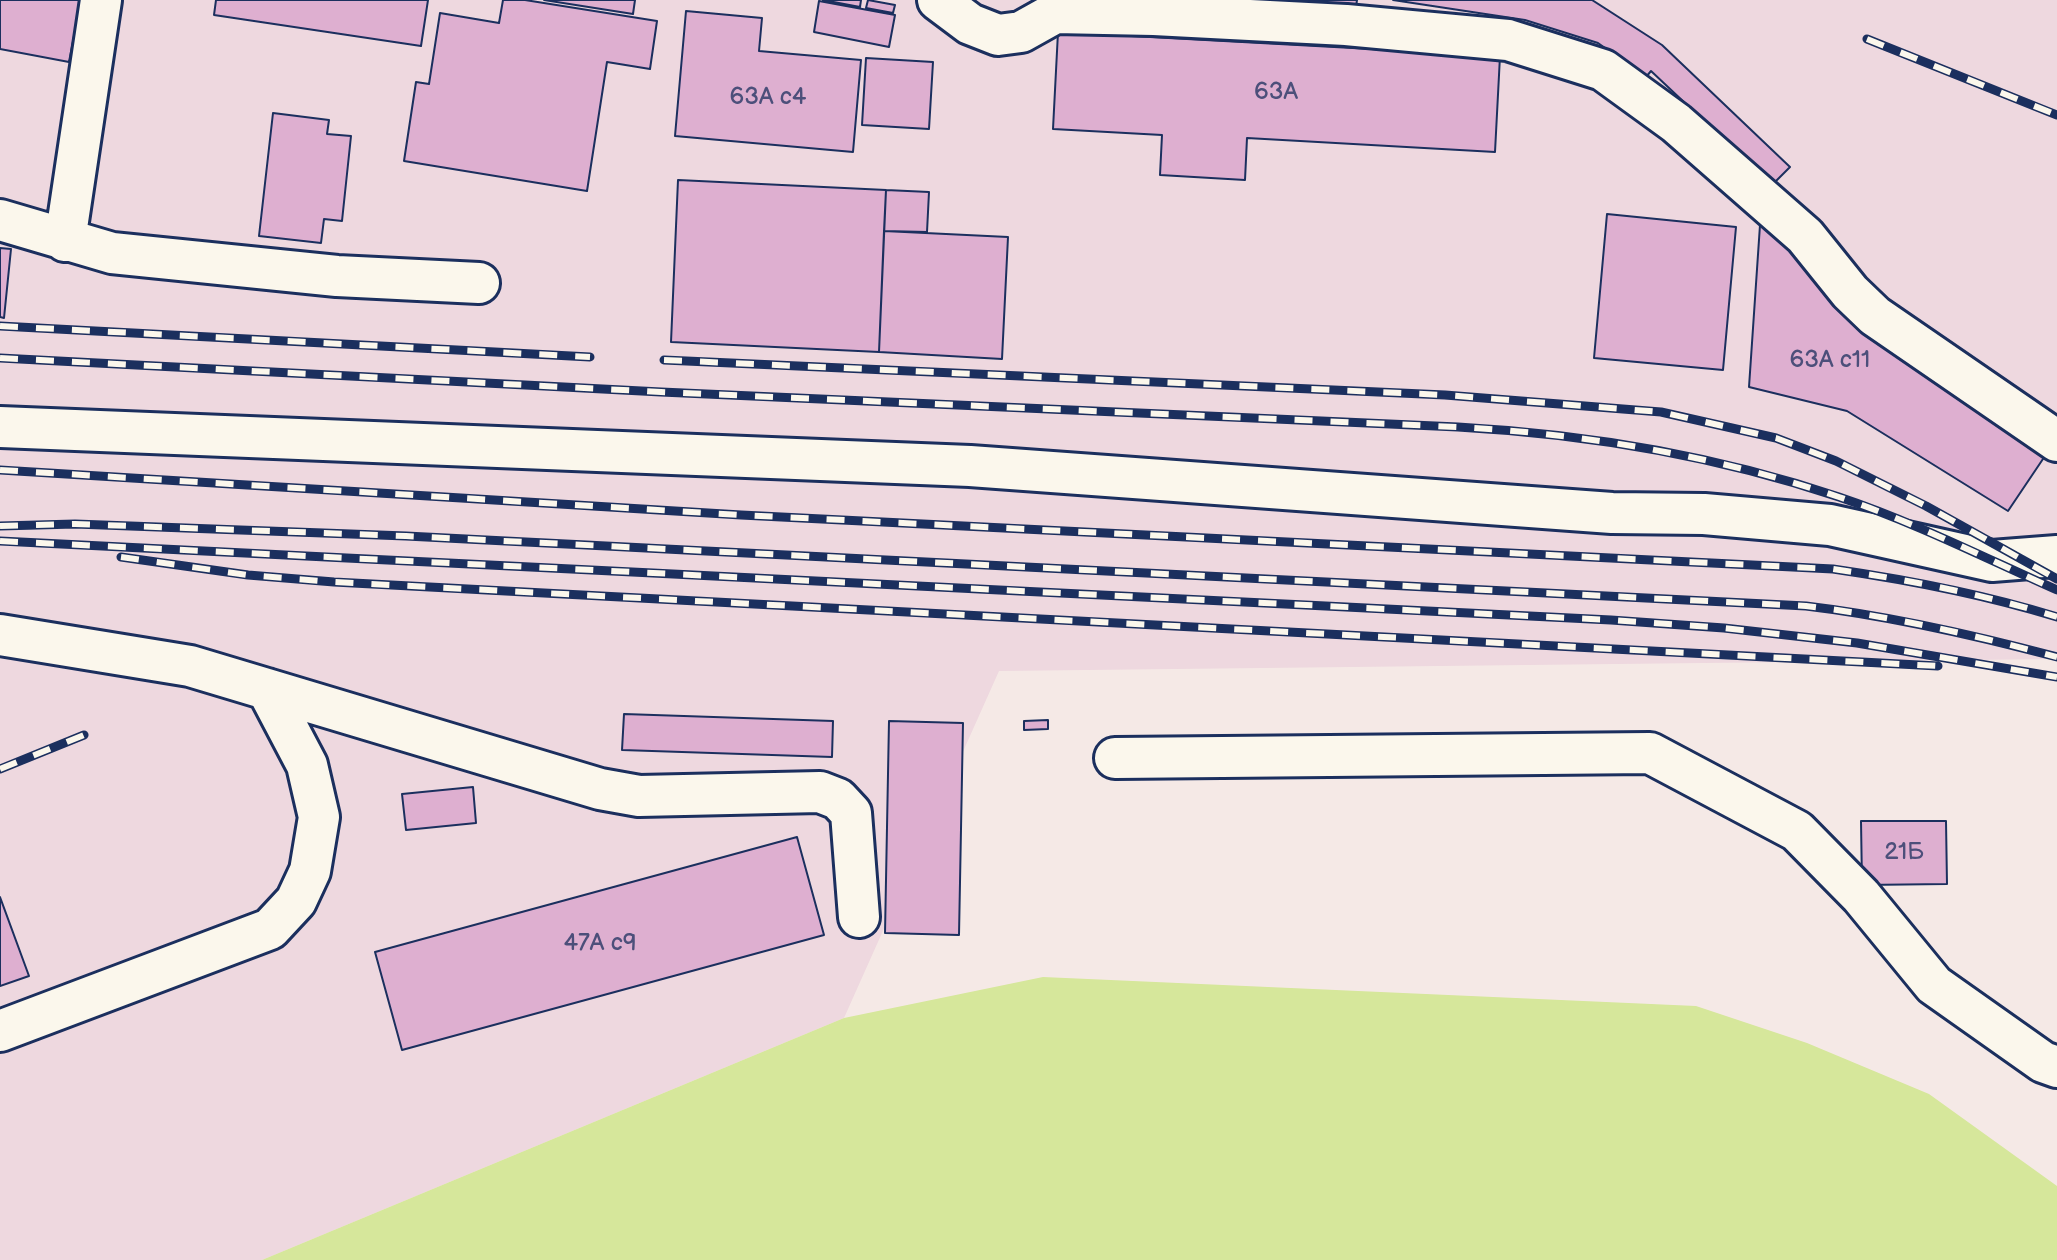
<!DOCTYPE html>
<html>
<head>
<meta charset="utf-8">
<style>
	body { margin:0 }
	canvas { display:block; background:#f5e9e6 }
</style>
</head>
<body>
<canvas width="2057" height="1260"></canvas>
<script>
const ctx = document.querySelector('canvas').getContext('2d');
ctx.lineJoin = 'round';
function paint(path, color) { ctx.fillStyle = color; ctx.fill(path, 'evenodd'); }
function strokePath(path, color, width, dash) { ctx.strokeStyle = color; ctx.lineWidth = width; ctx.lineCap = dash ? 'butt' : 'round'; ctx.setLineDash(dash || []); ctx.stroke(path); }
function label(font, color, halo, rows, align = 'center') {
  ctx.font = font + ' "Balsamiq Sans",sans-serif'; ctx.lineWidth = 8; ctx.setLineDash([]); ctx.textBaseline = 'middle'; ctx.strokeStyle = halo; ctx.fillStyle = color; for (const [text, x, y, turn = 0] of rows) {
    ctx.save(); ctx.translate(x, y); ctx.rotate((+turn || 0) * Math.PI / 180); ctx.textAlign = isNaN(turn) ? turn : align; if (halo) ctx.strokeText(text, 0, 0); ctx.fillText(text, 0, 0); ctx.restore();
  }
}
const built = new Path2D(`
	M0 0H2057V659L999 671 844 1018 262 1260H0Z`);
const green = new Path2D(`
	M1043 977 1696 1006 1807 1043 1929 1094 2057 1186V1260H262L844 1018Z`);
const building = new Path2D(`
	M0 0H81L69 62 0 49Z
	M216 0H428L421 46 214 15Z
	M503 0H525L657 21 650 69 607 62 587 191 404 161 416 82 429 84 440 13 499 23Z
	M544 0H635L633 14Z
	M823 0H861L860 7Z
	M868 0 895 5 893 13 866 8Z
	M1282 0H1357L1355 13Z
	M1393 0H1592L1662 45 1790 167 1772 185 1651 71 1646 77 1598 43 1525 20Z
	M819 1 895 15 889 47 814 32Z
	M686 11 762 18 759 51 861 60 853 152 675 136Z
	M1058 32 1500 56 1495 152 1247 138 1245 180 1160 175 1162 135 1053 129Z
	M866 58 933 62 929 129 862 125Z
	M273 113 329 120 327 134 351 136 342 221 324 219 321 243 259 236Z
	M678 180 886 190 879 352 671 342Z
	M886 190 929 192 927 232 884 231Z
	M1607 214 1736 227 1723 370 1594 358Z
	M1760 225H1775L2049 450 2008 511 1847 411 1749 387Z
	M884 231 1008 237 1002 359 879 352Z
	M0 248 11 249 4 318 0 317Z
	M624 714 833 721 832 757 622 750Z
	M1048 720V729L1024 730V721Z
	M889 721 963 723 959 935 885 933Z
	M473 787 476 823 406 830 402 794Z
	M1861 821H1946L1947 884 1862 885Z
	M797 837 824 935 402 1050 375 952Z
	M0 897 29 976 0 986Z`);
const minor = new Path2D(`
	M938 0 970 24 998 35 1021 32 1055 13 1154 15 1346 25 1508 40 1603 70 1676 123 1805 236 1850 292 1875 316 2057 441
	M0 220 112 253 337 276 479 283
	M65 241 101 0
	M0 427 970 466 1612 513 1704 514 1830 525 1992 561 2057 556
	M0 635 190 666 600 789 639 796 820 792 838 799 851 813 859 917
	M1115 758 1650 753 1797 831 1861 896 1934 985 2043 1062 2057 1067
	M0 1031 270 929 296 901 310 871 319 817 307 765 267 689`);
const rail = new Path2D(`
	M1867 39 2057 115
	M0 326 590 357
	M0 358 661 392 1458 427C1586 434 1717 456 1839 497 1914 522 1985 558 2057 590
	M664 360 1445 395 1661 412 1776 438 1836 461 1926 506 2057 579
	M0 470 741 515 1833 569C1909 580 1983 594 2057 617
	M0 526 75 524 406 536 1806 606C1891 616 1974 635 2057 657
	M0 541 1611 620 1724 628 1857 643 2057 677
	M121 557 248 575 334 582 1938 666
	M0 769 84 735`);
const numberNames = [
	["63А",1276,93],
	["63А с4",768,98],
	["63А с11",1830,361],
	["21Б",1904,853],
	["47А с9",600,944]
];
paint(built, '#eed8df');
paint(green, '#d6e79b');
paint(building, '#deafd0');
strokePath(building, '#1b2f5e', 2);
strokePath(minor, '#1b2f5e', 46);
strokePath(minor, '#fbf7ec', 40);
strokePath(rail, '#1b2f5e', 9);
strokePath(rail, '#fbf7ec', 6, [18]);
label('24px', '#4c4f7a', null, numberNames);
</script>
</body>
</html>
